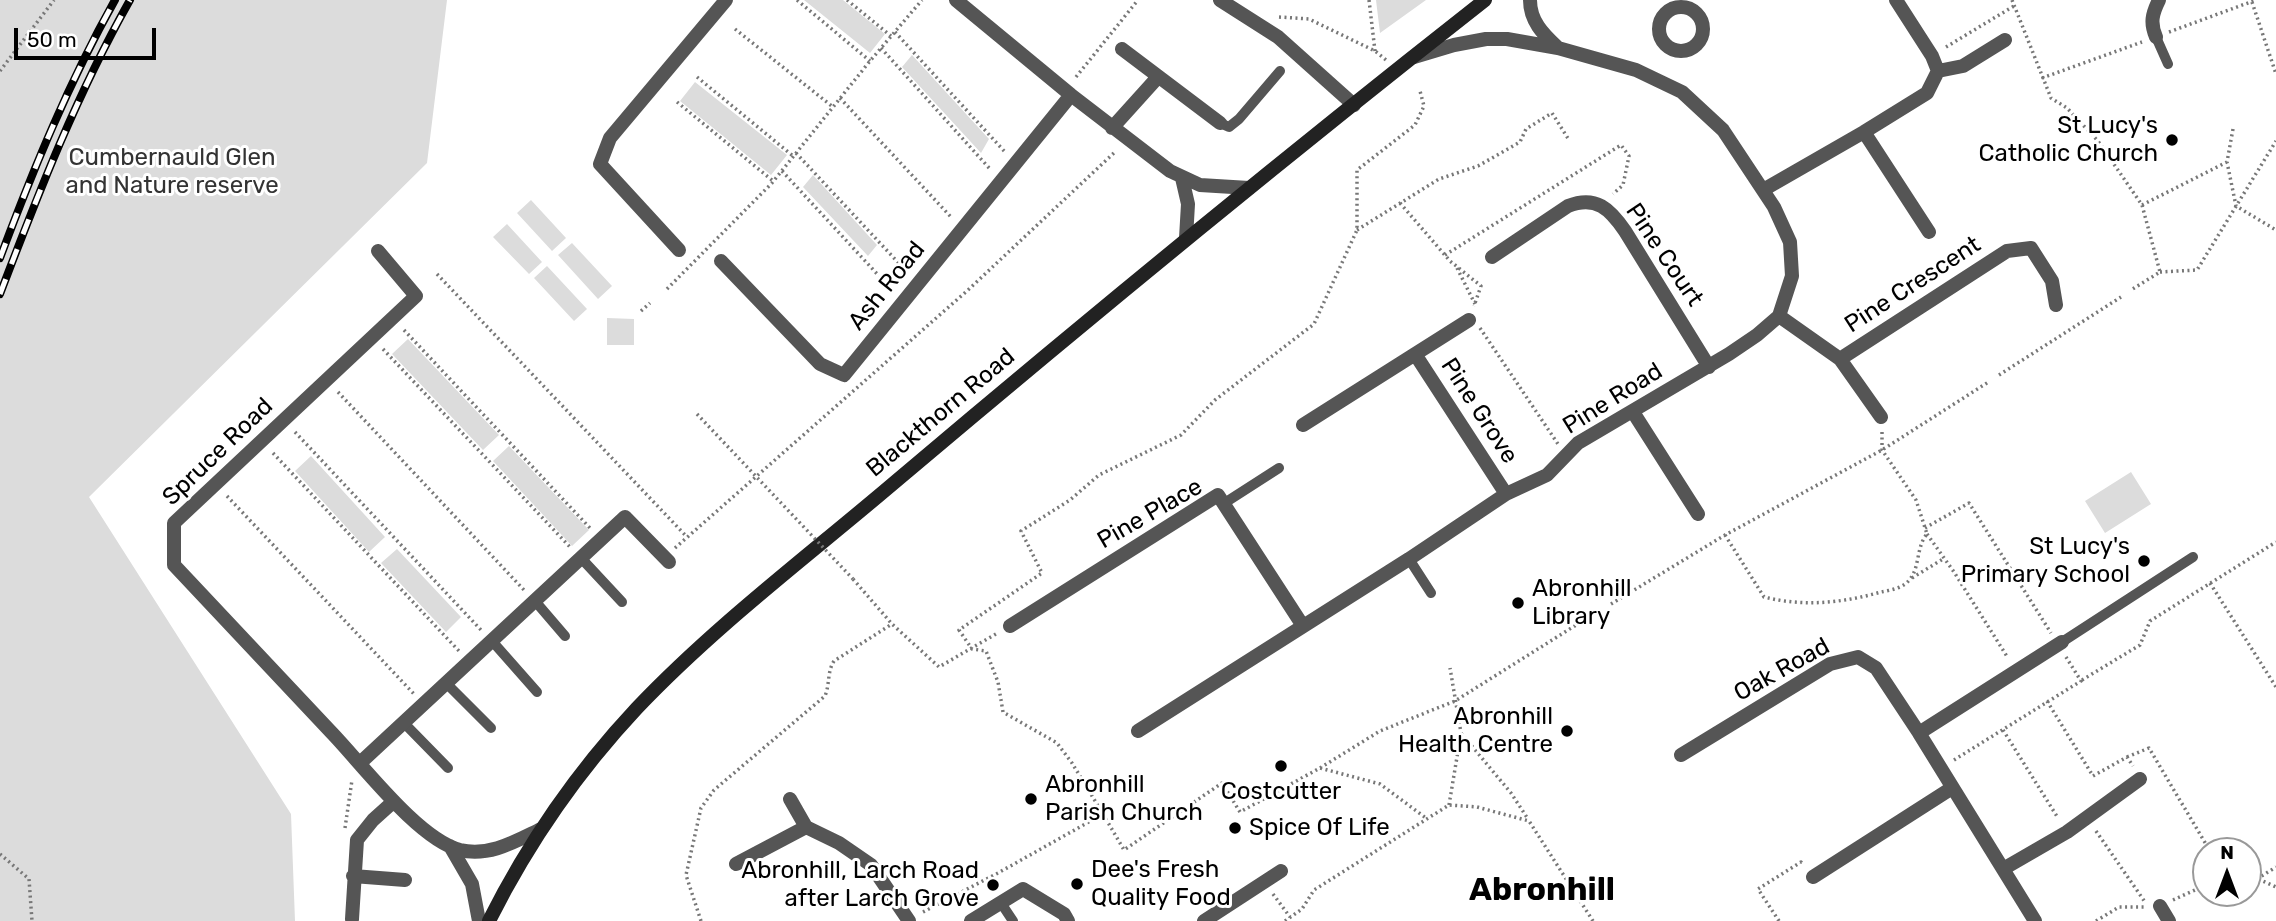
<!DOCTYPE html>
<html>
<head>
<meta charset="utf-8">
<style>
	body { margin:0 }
	#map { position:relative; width:2276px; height:921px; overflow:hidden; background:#fff; font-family:Rubik,sans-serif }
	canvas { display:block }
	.north { position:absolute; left:2192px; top:837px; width:70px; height:70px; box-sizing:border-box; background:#fff; border:2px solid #999; border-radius:50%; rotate:0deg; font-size:19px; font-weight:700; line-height:28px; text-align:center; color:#000 }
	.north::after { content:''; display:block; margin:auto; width:24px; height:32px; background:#000; clip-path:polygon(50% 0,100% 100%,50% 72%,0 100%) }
	.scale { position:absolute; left:14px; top:28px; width:142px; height:32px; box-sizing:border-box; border:4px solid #000; border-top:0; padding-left:9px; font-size:21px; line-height:24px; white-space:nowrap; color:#000; -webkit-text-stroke:5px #fff; paint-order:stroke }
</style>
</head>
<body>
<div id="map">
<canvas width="2276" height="921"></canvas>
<div class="north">N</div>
<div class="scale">50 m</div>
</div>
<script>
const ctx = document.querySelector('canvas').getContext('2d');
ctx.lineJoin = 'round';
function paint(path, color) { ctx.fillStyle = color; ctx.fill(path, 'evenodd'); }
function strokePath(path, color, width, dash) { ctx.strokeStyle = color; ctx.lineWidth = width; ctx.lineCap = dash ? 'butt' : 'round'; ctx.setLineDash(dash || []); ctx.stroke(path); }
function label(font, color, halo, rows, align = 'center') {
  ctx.font = font + ' Rubik,sans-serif'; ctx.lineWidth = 6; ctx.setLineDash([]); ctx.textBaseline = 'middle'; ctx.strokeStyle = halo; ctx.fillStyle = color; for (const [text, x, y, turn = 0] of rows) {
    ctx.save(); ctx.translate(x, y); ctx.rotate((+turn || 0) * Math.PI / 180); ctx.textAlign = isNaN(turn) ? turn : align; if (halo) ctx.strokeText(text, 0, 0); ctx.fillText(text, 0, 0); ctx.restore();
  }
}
const green = new Path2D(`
	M0 0H447L427 163 89 497 291 814 295 921H0Z
	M804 0H843L885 34 870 53Z
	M1376 0H1426L1380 33Z
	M912 55 989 139 981 153 902 67Z
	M695 82 787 155 771 175 680 101Z
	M813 175 877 245 868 256 803 187Z
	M531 200 566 238 552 251 517 213Z
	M507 224 542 262 529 274 493 237Z
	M572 243 612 286 598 299 558 255Z
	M547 266 587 309 574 321 534 278Z
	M607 318 634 319V345H607Z
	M408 339 499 435 483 450 392 354Z
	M509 446 589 530 572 546 493 461Z
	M311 456 385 537 369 552 295 471Z
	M2131 472 2151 504 2105 533 2085 501Z
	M397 549 461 617 446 632 381 563Z`);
const path = new Path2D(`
	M797 0 870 61
	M847 0 891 36
	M1369 0 1375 51
	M2012 0 2051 98 2067 108 2098 141 2142 205 2160 272 2131 290
	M2252 2 2276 74
	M1279 17 1309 19 1375 51 1386 60
	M735 29 833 107
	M895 32 1005 152
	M2169 32 2256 0
	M1946 47 2014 6
	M881 48 990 169
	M0 71 54 0
	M697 77 793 156
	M1076 77 1138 0
	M2042 78 2142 42
	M840 98 951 217
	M677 102 773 181
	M2233 129 2227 162 2236 206 2276 230
	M796 153 907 272
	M782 171 892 290
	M1400 203 1450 261 1481 286 1474 306
	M2142 205 2227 162
	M1357 230 1439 179 1478 166 1520 142 1526 129 1552 113 1569 140
	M1445 255 1621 145 1629 156 1623 185 1613 194
	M1457 268 1475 304
	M2160 272 2197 270 2276 141
	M437 274 687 537
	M667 289 772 183 870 61 922 0
	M641 311 650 303
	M1480 328 1558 444
	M404 330 590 528
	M383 349 570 547
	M1999 375 2121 297
	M338 392 524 590
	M295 432 481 630
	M273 453 459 651
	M227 496 414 694
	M1925 528 1969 503 2051 633
	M1927 534 1954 572 2008 658
	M1725 535 1764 597C1804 607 1842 603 1881 592 1891 590 1904 588 1910 579 1920 567 1916 547 1927 534L1916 500 1882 450V430
	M675 548 968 290 1116 151
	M1912 578 1943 559
	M853 579 892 624 939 667 996 634
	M2210 583 2276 687
	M1611 604 1725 535 1882 450 1990 381
	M2082 680 2140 645 2150 621 2276 542
	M2047 701 2093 776 2127 757 2133 766
	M2003 730 2058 818
	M1461 733 1511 793 1528 819
	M2127 757 2149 748 2210 851
	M1954 760 2081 681 2066 657
	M1320 768 1380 731 1455 701 1600 610
	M1449 805 1461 733 1450 668
	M1103 814 1124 850 1222 783 1240 812 1320 768 1380 784 1426 818
	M345 828 352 780
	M2096 831 2145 902
	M0 854 29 879 32 921
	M2248 878 2254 877 2276 887
	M2257 879 2276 867
	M1273 894 1290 917
	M2173 900 2206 885
	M923 912 998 873 1103 814 1072 763 1057 743 1003 712 998 682 986 651 972 649 959 630 1042 573 1021 531 1070 500 1099 475 1181 435 1215 400 1314 324 1357 230V170L1415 125 1424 106 1420 91
	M701 921 686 875 701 808 714 790 825 696C830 684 827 672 834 661L892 624
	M1285 921 1302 909 1314 890 1449 805 1477 807 1529 821 1593 921
	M1779 921 1758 889 1801 862 1803 865
	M2096 921 2119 907H2146`);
const lane = new Path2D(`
	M2156 37 2168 64
	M1220 123 1229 127 1239 119 1280 71
	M1223 504 1279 468
	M581 558 622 602
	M1409 559 1431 593
	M535 601 565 636
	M492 641 537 692
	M2062 642 2193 557
	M446 683 491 728
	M403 722 448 768
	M1001 903 1013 921`);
const street = new Path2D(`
	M956 0 1071 95 1170 171 1200 185 1249 188
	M1220 0 1278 37 1354 105
	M1530 0C1530 21 1543 34 1557 47
	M1659 29a22 22 0 1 1 44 0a22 22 0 1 1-44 0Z
	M2156 37C2150 23 2152 14 2159 0
	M1122 49 1220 123
	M1938 71 1963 66 2005 40
	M1112 128 1158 77
	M1864 132 1929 232
	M1182 178 1188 204 1186 238
	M1763 190 1864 132 1927 93 1938 71 1932 56 1896 0
	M679 250 600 164 610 138 726 0
	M378 251 416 296 174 523V565C226 621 279 676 331 732 362 764 418 839 460 850 490 857 516 841 541 829
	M1492 257 1568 206C1596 195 1610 209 1625 231L1709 367
	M721 261 820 364 844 375 1071 95
	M1779 316 1840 359 1881 417
	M1415 354 1506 494
	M1840 359 2007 251 2031 248 2052 281 2056 305
	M1633 412 1698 514
	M1303 425 1469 320
	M1010 626 1218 495 1303 626
	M1138 731 1409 559 1506 494 1547 475 1578 443 1729 354 1757 335 1779 316 1792 276 1790 242 1774 207 1723 130 1682 92 1636 70 1558 48 1507 39H1486L1454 45 1414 57
	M1919 733 2062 642
	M1681 755 1830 664 1858 657 1876 668 1919 733 2035 921
	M360 763 625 517 669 562
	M790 799 806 827 839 843 871 865 909 921
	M450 846 472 884 479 921
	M736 864 806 827
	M2003 869 2067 832 2140 779
	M353 876 405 880
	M1813 877 1952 788
	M2160 906 2169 921
	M352 919 357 840 373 820 393 802
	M971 921 1023 889 1064 914 1068 921
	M1204 921 1281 871`);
const secondary = new Path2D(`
	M489 921C528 843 578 771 637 708 716 625 808 556 895 482 1089 318 1285 157 1485 0`);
const rail = new Path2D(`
	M0 258C33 170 69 82 115 0
	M0 294C38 194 77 94 130 0`);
const pathBridge = new Path2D(`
	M697 414 853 579`);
const markers = [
	[2172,140,7,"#000"],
	[2144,561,7,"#000"],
	[1518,603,7,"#000"],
	[1567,731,7,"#000"],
	[1281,766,7,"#000"],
	[1031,799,7,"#000"],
	[1235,828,7,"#000"],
	[1077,884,7,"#000"],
	[993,885,7,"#000"]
];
const poiNames = [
	["St Lucy's",2158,126],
	["Catholic Church",2158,154],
	["St Lucy's",2130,547],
	["Primary School",2130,575],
	["Abronhill",1532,589,"left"],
	["Library",1532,617,"left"],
	["Abronhill",1553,717],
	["Health Centre",1553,745],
	["Abronhill",1045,785,"left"],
	["Parish Church",1045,813,"left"],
	["Costcutter",1281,792,"center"],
	["Spice Of Life",1249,828,"left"],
	["Dee's Fresh",1091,870,"left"],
	["Quality Food",1091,898,"left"],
	["Abronhill, Larch Road",979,871],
	["after Larch Grove",979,899]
];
const parkNames = [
	["Cumbernauld Glen",172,158],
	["and Nature reserve",172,186]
];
const streetNames = [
	["Pine Court",1664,255,56],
	["Pine Crescent",1913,285,-33],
	["Ash Road",887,286,-51],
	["Pine Road",1613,399,-32],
	["Pine Grove",1479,411,57],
	["Blackthorn Road",941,413,-40],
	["Spruce Road",218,452,-44],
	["Pine Place",1150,514,-30],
	["Oak Road",1782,670,-29]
];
const districtNames = [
	["Abronhill",1542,891]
];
paint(green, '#dcdcdc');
strokePath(path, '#777', 3.5, [2, 3.5]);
strokePath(lane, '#555', 10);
strokePath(street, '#555', 14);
strokePath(secondary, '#222', 14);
strokePath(rail, '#000', 8);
strokePath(rail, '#fff', 5, [16]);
strokePath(pathBridge, '#777', 3.5, [2, 3.5]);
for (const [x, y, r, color] of markers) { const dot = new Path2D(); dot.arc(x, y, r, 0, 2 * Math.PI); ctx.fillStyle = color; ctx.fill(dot); strokePath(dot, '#fff', 2.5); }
label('24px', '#000', '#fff', poiNames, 'right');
label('24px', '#333', '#fff', parkNames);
label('24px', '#000', '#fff', streetNames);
label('bold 32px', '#000', '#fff', districtNames);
</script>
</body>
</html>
